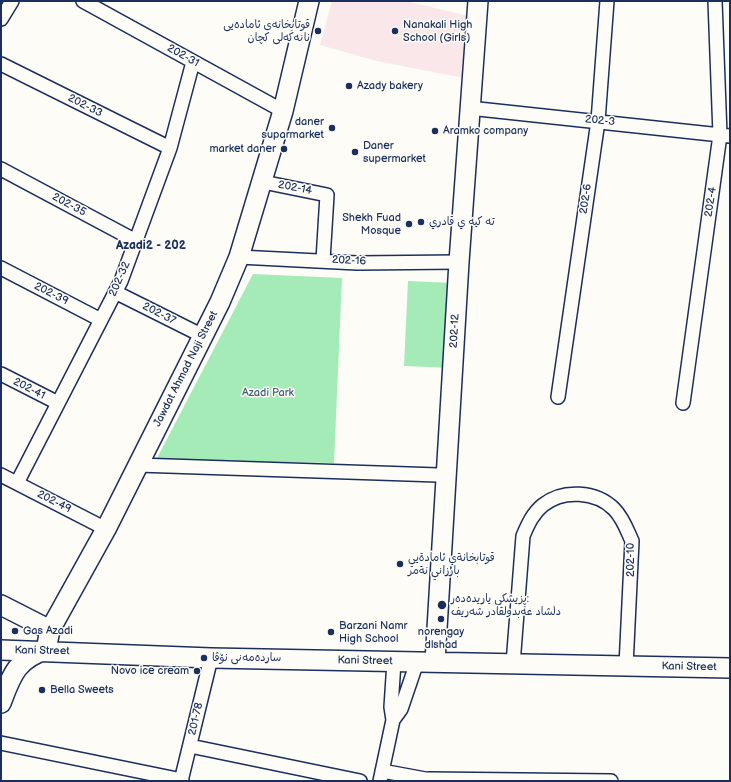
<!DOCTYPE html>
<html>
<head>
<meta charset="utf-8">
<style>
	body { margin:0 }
	#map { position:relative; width:731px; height:782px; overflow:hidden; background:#fdfcf7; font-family:"Balsamiq Sans",sans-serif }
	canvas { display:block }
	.frame { position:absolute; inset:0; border:2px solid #1b2f5e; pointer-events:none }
</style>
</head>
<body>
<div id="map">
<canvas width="731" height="782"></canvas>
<div class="frame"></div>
</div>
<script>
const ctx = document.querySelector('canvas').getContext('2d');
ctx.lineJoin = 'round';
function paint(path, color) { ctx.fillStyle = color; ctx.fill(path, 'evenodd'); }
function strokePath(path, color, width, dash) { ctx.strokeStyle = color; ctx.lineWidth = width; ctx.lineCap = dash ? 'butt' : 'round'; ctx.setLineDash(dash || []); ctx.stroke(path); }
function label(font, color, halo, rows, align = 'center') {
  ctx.font = font + ' "Balsamiq Sans","Playpen Sans Arabic",sans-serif'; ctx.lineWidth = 3; ctx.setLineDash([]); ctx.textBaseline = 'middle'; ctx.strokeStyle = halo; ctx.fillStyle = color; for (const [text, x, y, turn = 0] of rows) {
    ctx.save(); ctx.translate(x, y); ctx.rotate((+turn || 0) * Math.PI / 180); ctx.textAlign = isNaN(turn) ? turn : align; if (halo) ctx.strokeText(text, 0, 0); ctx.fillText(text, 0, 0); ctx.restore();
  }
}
const built = new Path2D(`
	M332 1H406L468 16 464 78 377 61 320 45Z`);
const green = new Path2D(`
	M253 274 342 278 334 463 156 460Z
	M408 281 454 283 451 368 404 366Z`);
const street = new Path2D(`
	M83 1 283 111
	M1 19 12 1
	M1 64 170 148
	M469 108 730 136
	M1 169 136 241
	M263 182 327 195 323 260
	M239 257 357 263 459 262
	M1 268 101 320
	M115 292 203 336
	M1 374 58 403
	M558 397 598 121 607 1
	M683 403 720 135 715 1
	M138 465 438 475 447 472
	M1 475 106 529
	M17 483 121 281 170 148 193 62
	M513 664 523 536C528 524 533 513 543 505 563 489 596 491 614 509 623 518 627 530 632 541L626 666
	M393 720 401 709 417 662
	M1 743 182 780
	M190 746 360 781
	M382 771 436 781
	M429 779 611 781
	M181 781 211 658
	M380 781 393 720 391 707 394 662`);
const secondary = new Path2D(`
	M1 605 50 630
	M1 650 211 658 730 668
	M435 662 459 262 478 1
	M1 703C11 677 16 659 46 650L50 630 106 529 220 302 239 257 283 111 309 1`);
const markers = [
	[318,31,4,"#1b2f5e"],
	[395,31,4,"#1b2f5e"],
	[349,86,4,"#1b2f5e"],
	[332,128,4,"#1b2f5e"],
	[435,131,4,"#1b2f5e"],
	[284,149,4,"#1b2f5e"],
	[355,152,4,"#1b2f5e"],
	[421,222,4,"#1b2f5e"],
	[409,224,4,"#1b2f5e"],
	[400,564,4,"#1b2f5e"],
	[442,605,5,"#1b2f5e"],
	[441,619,4,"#1b2f5e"],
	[15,631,4,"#1b2f5e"],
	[331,632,4,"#1b2f5e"],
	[204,658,4,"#1b2f5e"],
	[197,671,4,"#1b2f5e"],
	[42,690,4,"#1b2f5e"]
];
const poiNames = [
	["قوتابخانەی ئامادەیی",310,25,"right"],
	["نانەکەلی کچان",310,38,"right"],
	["Nanakali High",403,25],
	["School (Girls)",403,38],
	["Azady bakery",357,86],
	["daner",324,122,"right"],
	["suparmarket",324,135,"right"],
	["Aramko company",443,131],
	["Daner",363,146],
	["supermarket",363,159],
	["market daner",276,149,"right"],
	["Shekh Fuad",401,218,"right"],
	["Mosque",401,231,"right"],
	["ته كيه ي قادري",429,222],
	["قوتابخانةي ئامادةيي",408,558],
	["بارزاني نةمر",408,571],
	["پزیشکی یاریدەدەر:",451,599],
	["دلشاد عەبدولقادر شەریف",451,612],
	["Barzani Namr",339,626],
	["High School",339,639],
	["Gas Azadi",23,631],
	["norengay",441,632,"center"],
	["dlshad",441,645,"center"],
	["ساردەمەنی نۆڤا",212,658],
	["Novo ice cream",189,671,"right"],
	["Bella Sweets",50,690]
];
const streetNames = [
	["202-31",183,56,29],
	["202-33",85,106,27],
	["202-3",600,121,6],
	["202-14",295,188,11],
	["202-6",586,199,-82],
	["202-4",711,202,-82],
	["202-35",69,205,28],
	["202-16",349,261,3],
	["202-32",120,279,-66],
	["202-39",51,294,27],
	["202-37",159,314,27],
	["202-12",455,331,-87],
	["Jawdat Ahmad Naji Street",186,369,-63],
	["202-41",29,389,27],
	["202-49",54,502,27],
	["202-10",631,560,-90],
	["Kani Street",42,651,1],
	["Kani Street",365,661,1],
	["Kani Street",689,667,1],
	["201-78",196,719,-77]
];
const parkNames = [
	["Azadi Park",268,393]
];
const neighbourhoodNames = [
	["Azadi2 - 202",151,246]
];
paint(built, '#f9e7e9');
paint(green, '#a5ebb8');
strokePath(street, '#1b2f5e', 16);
strokePath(secondary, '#1b2f5e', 22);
strokePath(street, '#fdfcf7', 13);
strokePath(secondary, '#fdfcf7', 19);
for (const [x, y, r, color] of markers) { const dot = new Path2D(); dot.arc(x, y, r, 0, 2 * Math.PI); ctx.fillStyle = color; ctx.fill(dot); strokePath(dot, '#fdfcf7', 1.5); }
label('11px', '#1b2f5e', '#fdfcf7', poiNames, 'left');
label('11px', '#1b2f5e', '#fdfcf7', streetNames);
label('11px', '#3e5e74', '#fdfcf7', parkNames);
label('bold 12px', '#1b2f5e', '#fdfcf7', neighbourhoodNames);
</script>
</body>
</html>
